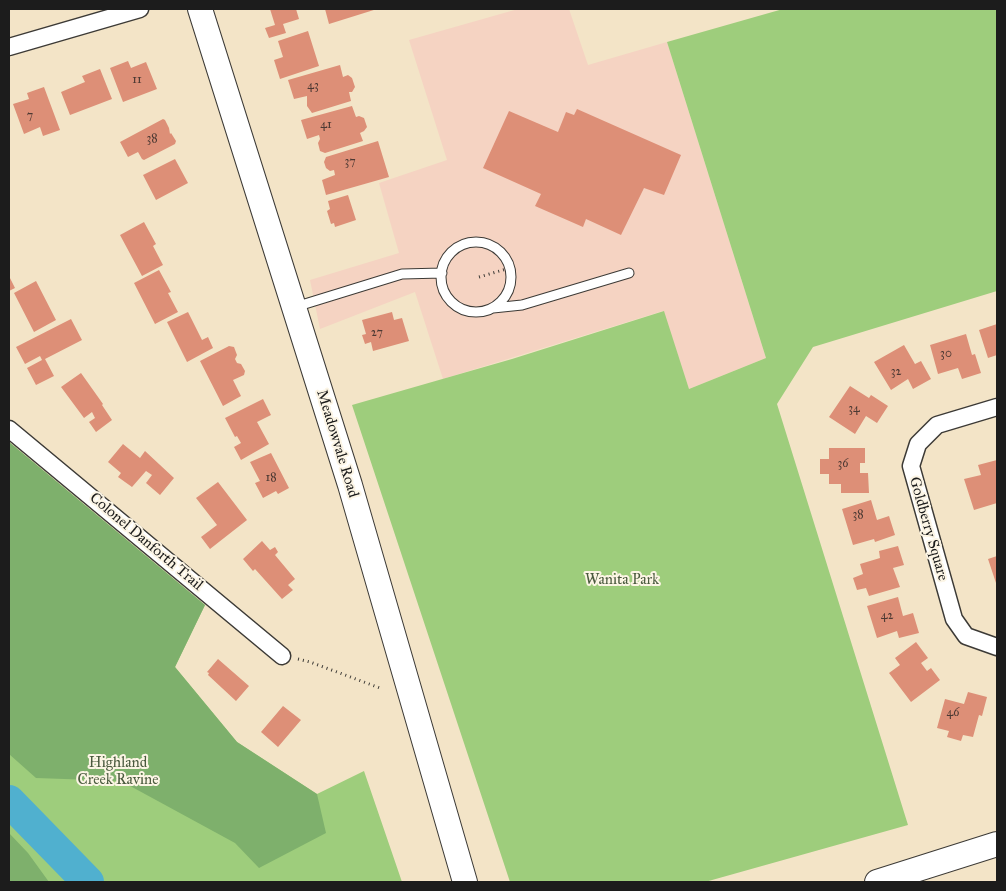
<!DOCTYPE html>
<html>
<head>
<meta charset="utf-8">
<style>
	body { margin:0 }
	#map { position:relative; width:1006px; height:891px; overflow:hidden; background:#f3e4c7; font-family:"IM FELL Great Primer",serif }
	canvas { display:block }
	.frame { position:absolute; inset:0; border:10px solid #1c1c1c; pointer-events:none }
</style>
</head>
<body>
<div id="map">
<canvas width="1006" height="891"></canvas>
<div class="frame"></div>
</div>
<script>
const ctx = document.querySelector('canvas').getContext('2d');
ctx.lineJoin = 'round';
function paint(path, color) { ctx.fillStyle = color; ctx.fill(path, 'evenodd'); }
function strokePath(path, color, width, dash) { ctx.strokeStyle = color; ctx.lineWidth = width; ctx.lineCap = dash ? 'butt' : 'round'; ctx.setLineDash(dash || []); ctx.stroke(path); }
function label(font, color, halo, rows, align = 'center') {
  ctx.font = font + ' "IM FELL Great Primer",serif'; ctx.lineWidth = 4; ctx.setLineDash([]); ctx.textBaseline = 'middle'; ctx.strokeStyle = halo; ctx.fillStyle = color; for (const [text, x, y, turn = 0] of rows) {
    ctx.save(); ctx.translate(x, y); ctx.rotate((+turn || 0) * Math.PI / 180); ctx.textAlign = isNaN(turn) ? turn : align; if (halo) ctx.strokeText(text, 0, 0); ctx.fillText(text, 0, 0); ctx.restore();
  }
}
const built = new Path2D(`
	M518 9H569L588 65 667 42 766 358 689 389 663 311 443 379 415 292 320 329 310 280 399 253 379 183 447 160 409 40Z`);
const green = new Path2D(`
	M783 9H997V291L813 347 777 404 908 825 705 882H510L352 405 512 359 664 311 689 389 766 358 667 42Z
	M9 442 205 605 175 667 237 742 317 794 364 771 402 882H9Z`);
const forest = new Path2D(`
	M9 442 205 605 175 667 237 742 317 794 326 833 259 868 235 843 121 781 36 778 9 754Z
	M9 833 28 853 49 882H9Z`);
const river = new Path2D(`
	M9 801 88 882`);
const building = new Path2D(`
	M270 9H296L299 19 283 24 286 33 269 38 265 28 275 25Z
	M325 9H377L329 24Z
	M308 31 319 66 280 79 274 60 283 57 278 41Z
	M128 61 131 68 146 62 157 89 123 102 110 68Z
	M340 65 343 77 348 75 352 78 355 87 352 92H349L351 101 312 113 307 106V96L294 99 288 80Z
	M100 69 112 99 70 115 61 92 85 82 82 76Z
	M44 87 60 130 43 136 40 127 24 134 13 104 29 99 27 93Z
	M352 106 356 117 359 116 364 118 367 127 364 131 360 133 363 141 325 153 320 151 318 143 320 139 319 135 307 139 301 120Z
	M577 109 681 155 664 195 644 188 621 235 586 219 583 227 535 206 541 194 483 168 509 111 558 132 566 112 574 115Z
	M163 119 165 120 169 128 170 134 171 133 176 141 175 144 144 160 142 159 138 152 128 157 120 142Z
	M378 141 389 177 326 195 322 180 335 175 334 170 330 171 326 168 324 162 326 157Z
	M175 159 188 183 156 200 143 175Z
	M348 195 356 220 335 227 334 223 331 224 327 211 330 209 328 201Z
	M144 222 156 244 153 246 163 265 142 276 120 235Z
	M159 270 171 292 168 293 178 312 155 324 134 283Z
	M9 276 15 288 9 291Z
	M36 281 56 320 34 332 14 293Z
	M188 312 202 340 208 337 213 348 187 362 167 322Z
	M392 312 394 320 402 318 409 341 373 351 371 342 365 344 362 335 366 334 362 320Z
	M71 319 82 340 45 359 54 376 36 385 27 368 42 360 40 356 25 364 16 347Z
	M997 324V355L988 358 979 330Z
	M966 334 972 355 975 354 981 373 962 379 958 368 938 374 930 345Z
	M904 345 915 364 921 361 931 379 913 389 908 379 891 390 874 362Z
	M229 346 234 347 237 355 235 359 237 363 241 364 245 371 244 375 233 380 241 396 223 406 200 361Z
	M81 373 103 404 102 405 112 420 96 432 89 422 95 418 92 412 84 418 61 387Z
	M850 386 869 398 871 395 888 406 877 423 866 416 855 434 829 417Z
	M263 399 271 415 257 422 269 444 241 460 234 447 241 443 237 436 235 437 225 418Z
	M123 444 140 458 145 451 174 478 160 495 146 483 152 475 146 471 132 487 118 477 121 473 108 462Z
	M829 448H865V463H860V473H868L869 493H841V484H829V474H820V459H829Z
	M271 453 289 488 278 494 276 491 263 498 255 483 260 481 250 462Z
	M997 460V503L974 510 964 479 981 475 978 465Z
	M218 482 247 520 210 549 201 537 217 525 196 498Z
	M871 500 877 520 889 516 895 535 875 542 874 539 853 545 842 509Z
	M262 541 270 550 275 547 278 552 275 555 295 579 288 585 293 590 282 599 255 569 253 571 243 559Z
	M898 546 904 565 893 568 900 587 869 596 866 588 857 590 853 578 863 574 860 564 880 558 879 551Z
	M997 556V586L988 559Z
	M898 597 903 616 913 613 919 633 899 638 897 631 877 638 867 606Z
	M916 642 928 658 921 663 927 671 931 668 940 680 911 702 889 673 900 665 895 658Z
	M218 659 249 686 236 701 208 675 209 673 207 672Z
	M968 692 987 697 982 716 979 715 973 737 963 735 961 741 947 737 949 731 937 728 945 699 964 704Z
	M283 706 301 720 278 747 261 732Z`);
const path = new Path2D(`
	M479 277 510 268
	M298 659 310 662 380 688`);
const lane = new Path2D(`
	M441 277a35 35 0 1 1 70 0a35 35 0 1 1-70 0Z
	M295 307 402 274 442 273
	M493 308 522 305 629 273`);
const street = new Path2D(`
	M9 47 140 9
	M997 407 937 425 918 444 911 466 954 619 966 636 997 647
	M9 429 282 656`);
const secondary = new Path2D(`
	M200 9 350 485 465 882
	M877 882 997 844`);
const numberNames = [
	["11",137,80],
	["43",313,86],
	["7",30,116],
	["41",326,125],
	["38",152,139],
	["37",350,162],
	["27",377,333],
	["30",946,354],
	["32",896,372],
	["34",854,409],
	["36",843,464],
	["18",271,478],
	["38",858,515],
	["42",887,616],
	["46",953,713]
];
const streetNames = [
	["Meadowvale Road",337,444,73],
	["Goldberry Square",928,529,74],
	["Colonel Danforth Trail",146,542,40]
];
const parkNames = [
	["Wanita Park",622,580],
	["Highland",118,763],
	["Creek Ravine",118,780]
];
paint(built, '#f5d3c2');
paint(green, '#9ecd7c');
paint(forest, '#7eb06c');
strokePath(river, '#50b0cf', 32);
paint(building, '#dd8f77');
strokePath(lane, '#3c3a36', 11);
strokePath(street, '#3c3a36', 19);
strokePath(secondary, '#3c3a36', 26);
strokePath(path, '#3c3a36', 3, [1, 4]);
strokePath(lane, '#fff', 9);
strokePath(street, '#fff', 16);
strokePath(secondary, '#fff', 24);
label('12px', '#4c3933', null, numberNames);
label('15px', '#1c1c1c', '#fcf5e5', streetNames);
label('15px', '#4a5a3e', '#fcf5e5', parkNames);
</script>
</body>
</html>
